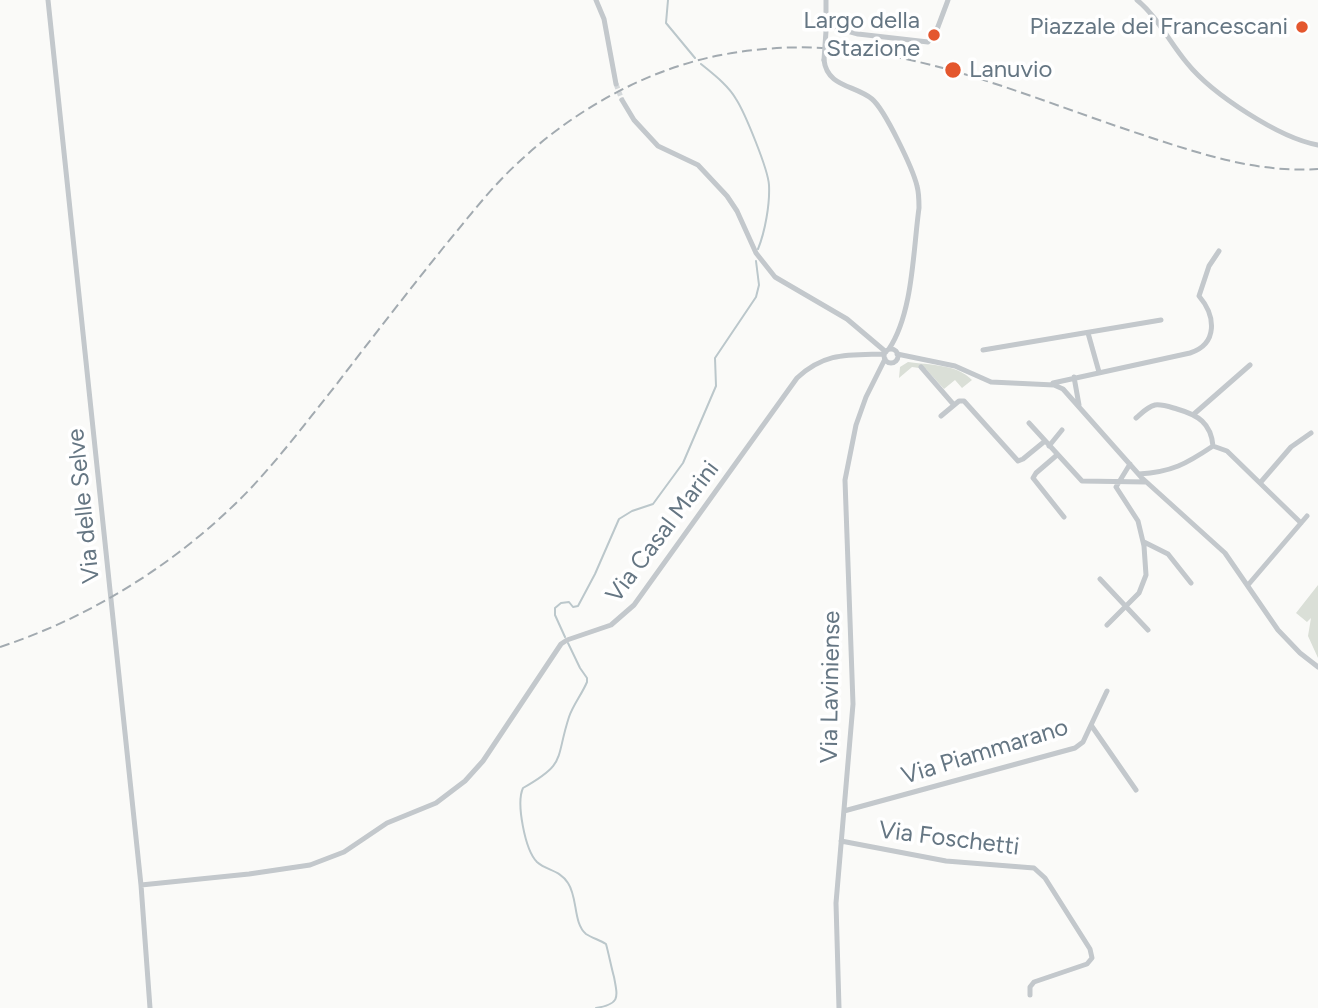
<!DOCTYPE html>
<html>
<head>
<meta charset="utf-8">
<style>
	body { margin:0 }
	canvas { display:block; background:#fafaf8 }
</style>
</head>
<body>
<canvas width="1318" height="1008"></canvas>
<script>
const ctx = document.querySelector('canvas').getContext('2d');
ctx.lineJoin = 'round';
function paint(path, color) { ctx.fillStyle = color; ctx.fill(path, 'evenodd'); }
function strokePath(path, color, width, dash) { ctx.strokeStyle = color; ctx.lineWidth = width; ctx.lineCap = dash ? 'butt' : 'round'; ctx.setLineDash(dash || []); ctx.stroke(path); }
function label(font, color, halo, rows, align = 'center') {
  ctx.font = font + ' Figtree,sans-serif'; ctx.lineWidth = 7; ctx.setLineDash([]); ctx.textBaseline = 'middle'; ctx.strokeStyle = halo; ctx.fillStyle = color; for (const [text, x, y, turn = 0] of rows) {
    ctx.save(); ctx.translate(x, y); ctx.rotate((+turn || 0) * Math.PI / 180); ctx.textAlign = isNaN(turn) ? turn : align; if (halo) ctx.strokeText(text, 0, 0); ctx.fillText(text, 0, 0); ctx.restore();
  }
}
const green = new Path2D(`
	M908 362C929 365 957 364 972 380L962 388 955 380 944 389 926 369 912 367 899 378 900 367Z
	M1318 585V658L1308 636 1311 618 1307 622 1296 613Z`);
const stream = new Path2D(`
	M668 0 666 23 695 58
	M701 64C713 74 728 85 736 99 745 113 768 169 769 185 770 204 765 232 758 249
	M565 637 555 615V608L561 603 569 602 573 607 578 606 595 574 619 519 632 511 653 504 683 463 716 386 715 358 756 297 759 285 756 261
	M568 643 580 668 587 678V682C582 694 573 705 569 717 555 760 567 763 523 788 516 803 525 850 537 862 547 871 560 870 568 883 578 898 573 923 586 934 592 938 600 940 606 944 609 955 611 966 614 977 618 998 620 1004 596 1008`);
const minorTunnel = new Path2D(`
	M616 84 622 100`);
const minor = new Path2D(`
	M48 0 141 885 150 1008
	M596 0 604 19 616 84
	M826 0V28
	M1137 0C1157 16 1170 43 1187 63 1212 94 1279 138 1318 145
	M826 25 858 34 928 42 936 32 948 0
	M824 60C827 87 855 85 872 99 885 110 913 169 917 186 919 193 919 200 919 208 913 251 913 313 889 349
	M622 100 634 120 658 146 698 165 727 196 737 211 756 253 775 277 847 319 886 352
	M1088 333 1099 372
	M884 356a7 7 0 1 1 14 0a7 7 0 1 1-14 0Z
	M983 350 1161 320
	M897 354 955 366 991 382 1054 385 1063 389 1142 478 1225 553 1278 630 1300 653 1318 667
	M921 367 954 405
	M1074 377 1079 405
	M1053 383 1190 353C1218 344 1216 316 1199 296L1209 266 1219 251
	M1194 414 1250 365
	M941 416 959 401H964L1018 461 1023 459 1045 441
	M1136 418C1142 413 1147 407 1155 405 1162 404 1170 407 1177 409 1198 415 1211 423 1213 446 1186 464 1172 472 1139 474
	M1029 423 1082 481 1146 482
	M1049 446 1062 430
	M1213 446 1227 451 1301 523
	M1057 455 1036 473 1033 478 1064 517
	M1260 483 1291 447 1311 433
	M1144 542 1168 554 1191 583
	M1100 579 1148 630
	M1248 585 1307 516
	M1107 625 1139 593 1146 575 1144 546 1138 521 1116 487 1130 464
	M1091 725 1136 790
	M844 811 1075 748 1083 742 1107 691
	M841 841 946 861 1034 868 1045 878 1090 949 1092 958 1087 964 1034 982 1030 987V995
	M141 885 249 874 310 865 344 852 387 823 436 803 465 781 483 761 561 644 567 640 611 625 634 605 797 378C825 352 848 355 884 354
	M839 1008 836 903 853 704 845 480 856 425 866 397 885 359`);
const rail = new Path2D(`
	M0 647C94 616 182 560 251 488 281 456 308 420 336 385 371 339 407 293 443 248 468 218 492 186 521 160 576 109 648 69 721 55 878 25 1004 90 1149 137 1204 155 1259 173 1318 169`);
const minorBridge = new Path2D(`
	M824 60 826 31`);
const markers = [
	[1302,27,7,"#e4572e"],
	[934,35,7,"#e4572e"],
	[953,70,9,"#e4572e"]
];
const poiNames = [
	["Largo della",920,21],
	["Stazione",920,49],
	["Piazzale dei Francescani",1288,27],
	["Lanuvio",969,70,"left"]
];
const streetNames = [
	["Via delle Selve",84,506,-96],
	["Via Casal Marini",663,532,-53],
	["Via Laviniense",831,687,-89],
	["Via Piammarano",985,752,-17],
	["Via Foschetti",949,839,7]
];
paint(green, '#dadfd7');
strokePath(stream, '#bbc7cb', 2);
strokePath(minorTunnel, '#d5d9db', 5, [5, 2.5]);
strokePath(minor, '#c3c8cc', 5);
strokePath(rail, '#a2aab0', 2, [10, 5]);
strokePath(minorBridge, '#c3c8cc', 5);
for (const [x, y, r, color] of markers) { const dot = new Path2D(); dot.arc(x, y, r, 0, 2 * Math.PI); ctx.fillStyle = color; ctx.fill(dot); strokePath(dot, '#fff', 2.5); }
label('24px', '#657683', '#fff', poiNames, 'right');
label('24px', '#657683', '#fff', streetNames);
</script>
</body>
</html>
